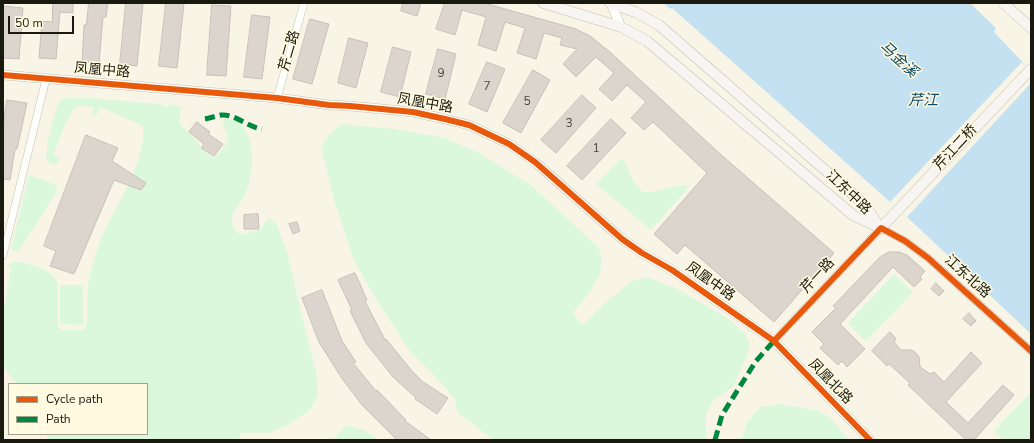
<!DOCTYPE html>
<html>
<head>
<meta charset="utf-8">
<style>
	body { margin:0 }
	#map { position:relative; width:1034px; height:443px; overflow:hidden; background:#f8f5e7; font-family:"Nunito Sans",sans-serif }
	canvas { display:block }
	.frame { position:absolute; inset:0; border:4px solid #1a190f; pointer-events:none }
	.legend { position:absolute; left:8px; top:383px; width:140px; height:52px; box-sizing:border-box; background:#fffae0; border:1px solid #a3a08c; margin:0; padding:5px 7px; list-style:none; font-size:12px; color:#1a190f }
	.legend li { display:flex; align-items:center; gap:8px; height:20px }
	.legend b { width:20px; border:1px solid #a3a08c }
	.scale { position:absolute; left:8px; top:16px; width:66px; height:18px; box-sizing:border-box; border:2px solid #1a190f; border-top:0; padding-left:5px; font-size:12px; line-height:14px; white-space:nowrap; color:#1a190f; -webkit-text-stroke:3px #fffae0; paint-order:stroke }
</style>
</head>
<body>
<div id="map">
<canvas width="1034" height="443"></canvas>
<div class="frame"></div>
<ul class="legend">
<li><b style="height:5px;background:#e8590c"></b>Cycle path</li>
<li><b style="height:5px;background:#00873e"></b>Path</li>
</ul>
<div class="scale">50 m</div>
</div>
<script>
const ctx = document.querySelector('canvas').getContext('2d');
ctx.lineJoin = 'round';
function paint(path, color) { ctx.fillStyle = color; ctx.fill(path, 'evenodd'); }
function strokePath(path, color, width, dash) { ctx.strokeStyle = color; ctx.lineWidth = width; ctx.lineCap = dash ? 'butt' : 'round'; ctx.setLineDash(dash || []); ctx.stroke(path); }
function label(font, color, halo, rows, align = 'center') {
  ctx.font = font + ' "Nunito Sans","Noto Sans SC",sans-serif'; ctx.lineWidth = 3; ctx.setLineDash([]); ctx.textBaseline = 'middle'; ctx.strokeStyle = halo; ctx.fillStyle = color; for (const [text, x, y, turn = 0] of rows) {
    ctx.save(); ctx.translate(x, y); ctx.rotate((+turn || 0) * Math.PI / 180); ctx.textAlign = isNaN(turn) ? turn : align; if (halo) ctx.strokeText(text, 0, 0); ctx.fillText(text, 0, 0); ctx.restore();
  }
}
const green = new Path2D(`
	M66 98H90L159 104 163 105 165 108 171 104 181 107 179 123 200 144V148L214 158C228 142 233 143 222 123L224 119C259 117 255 175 245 195 242 202 235 207 233 214 230 223 233 230 241 235L261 229 267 219H271L276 223 288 255 303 321 316 372 318 395 310 410 286 426 269 433H240L239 440H48L46 434H147V384H16L12 379 3 364V314L10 273 12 270 9 268V265L12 262C27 262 53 268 58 284V327L62 330H85C90 312 85 293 90 275 94 262 97 247 103 234 117 204 146 162 143 127L141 125 102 108H100L96 116 92 115 93 107C88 107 82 105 77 107 68 111 58 144 53 155L60 158C58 165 53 165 47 162 43 152 55 115 58 103L62 99Z
	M343 124 396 129 445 138 479 153 532 186 599 248C609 275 588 293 573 313L581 324 585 323 605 303 632 281 648 277 679 290 729 319 745 334 750 344 747 356 733 387 714 400 706 414V440H493L472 423 461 416 456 409V400L434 375 409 350 375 297 354 260 335 203 321 146 331 132Z
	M621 159 624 161 635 184 643 192C654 192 660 190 670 187 676 186 681 186 687 185L689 187 653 228 650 229 596 184Z
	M29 175 54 184 57 189 56 193 18 252H15L11 249Z
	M894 274 913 292 866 341 848 323Z
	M60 285H83V325L60 324Z
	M1031 392V440H1003L994 431Z
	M782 404 819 411 832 420 849 440H742L747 422 761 407Z
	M346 425 366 431 378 440H333Z`);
const water = new Path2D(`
	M664 3H970L996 28 994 32 1031 71V334L907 217 672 8 670 9Z`);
const pier = new Path2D(`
	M1022 62 1031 71V83L907 217 890 202Z`);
const building = new Path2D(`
	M53 3H73V13L60 12 56 59 39 58 42 21 52 22Z
	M89 3H108L106 17H103L99 63 82 62 84 25H86Z
	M126 3H143L137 66 120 64Z
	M166 3H184L177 68 159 66Z
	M403 3H421L417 16 401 11Z
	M445 3H484L576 29 590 36 610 52 718 152 834 253 774 322 685 245 677 254 654 234 707 173 653 122 644 130 631 118 646 102 627 85 612 101 599 89 614 73 596 57 576 77 563 64 577 49 560 45 562 38 544 33 536 59 517 53 525 28 505 22 496 51 478 45 486 17 462 10 455 35 436 29Z
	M212 5 231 6 226 76 207 75Z
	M3 6 23 8 19 59 3 58Z
	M252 15 270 17 262 79 244 77Z
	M310 19 329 24 312 84 293 79Z
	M349 38 368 43 356 88 338 83Z
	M393 47 411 52 400 97 381 92Z
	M438 49 456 54 445 99 426 94Z
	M487 62 505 69 487 112 469 104Z
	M533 70 550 80 521 133 503 123Z
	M582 95 596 108 556 153 541 140Z
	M7 100 27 103 17 149H15L10 180 3 179V126Z
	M611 119 626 133 582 180 567 166Z
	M197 122 210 132 208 134 223 144 214 156 201 148 204 144 189 132Z
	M86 135 118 148 112 161 146 183 141 190 114 180 74 274 50 266 56 251 44 246Z
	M258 214 259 229H244V215Z
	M297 222 300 231 293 234 289 224Z
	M889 252H899L907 255 925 271 920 277 922 279 914 287 893 267 840 324 865 349 847 367 842 361 838 365 820 348 824 344 812 332 836 308 833 306 880 257Z
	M355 273 367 300 365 301 385 340 386 339 412 371 423 382 448 398 437 414 415 399 416 398 393 377 366 343 350 311 352 310 338 280Z
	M936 283 944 291 939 296 931 289Z
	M322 290 342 341 356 362 353 363 376 391 377 390 406 420 405 421 431 440H397L362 405 341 377 319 342 302 298Z
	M969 313 976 321 971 326 963 319Z
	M890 332 896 339 894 342 901 350H911L915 352 919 357 920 367 930 374 934 372 944 382 971 352 982 363 946 402 968 423 1003 385 1014 395 974 440H966L908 385 910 383 889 364 887 366 872 351Z`);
const minor = new Path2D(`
	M277 98 304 3
	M3 255 46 79
	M774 341 881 228 905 241 928 258 1031 351`);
const tertiary = new Path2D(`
	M611 3 621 27
	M3 75 277 98 329 105 350 106 413 112 445 119 469 125 509 144 535 162 622 239 642 253 672 270 774 341 870 440`);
const secondary = new Path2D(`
	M543 3 621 27 647 41 854 216 881 228
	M610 3 635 12 659 25 864 204 879 226
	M1003 3 1031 28
	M881 228 1031 69`);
const quiet = new Path2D(`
	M205 119C210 118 216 116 221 115 236 114 247 127 262 129
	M715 440 722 415 756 361 774 341`);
const cycleway = new Path2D(`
	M3 75 277 98 329 105 350 106 413 112 445 119 469 125 509 144 535 162 622 239 642 253 672 270 774 341 870 440
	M774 341 881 228 905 241 928 258 1031 351`);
const numberNames = [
	["9",441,74],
	["7",487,87],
	["5",527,102],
	["3",569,124],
	["1",596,149]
];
const streetNames = [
	["芹二路",290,51,-74],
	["凤凰中路",102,71,5],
	["凤凰中路",425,104,10],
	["芹江二桥",956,148,-47],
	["江东中路",848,193,44],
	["芹一路",818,276,-47],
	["江东北路",967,277,42],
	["凤凰中路",710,282,35],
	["凤凰北路",830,382,46]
];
const waterNames = [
	["马金溪",898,60,42],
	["芹江",923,101]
];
paint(green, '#dbf8dd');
paint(water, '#c4e1f2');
paint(pier, '#f8f5e7');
paint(building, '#dcd5cd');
strokePath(building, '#c6c0b8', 1);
strokePath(minor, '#c3c1b6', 8);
strokePath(tertiary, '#c3c1b6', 10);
strokePath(secondary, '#c3c1b6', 11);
strokePath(minor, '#fefefb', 7);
strokePath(tertiary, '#fefefb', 9);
strokePath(secondary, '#f7f4f1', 10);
strokePath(quiet, '#00873e', 5, [10, 5]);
strokePath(cycleway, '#e8590c', 6);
label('12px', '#4a483e', null, numberNames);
label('14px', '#1a190f', '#fffae0', streetNames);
label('italic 15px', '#0c4968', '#fffae0', waterNames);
</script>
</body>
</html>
